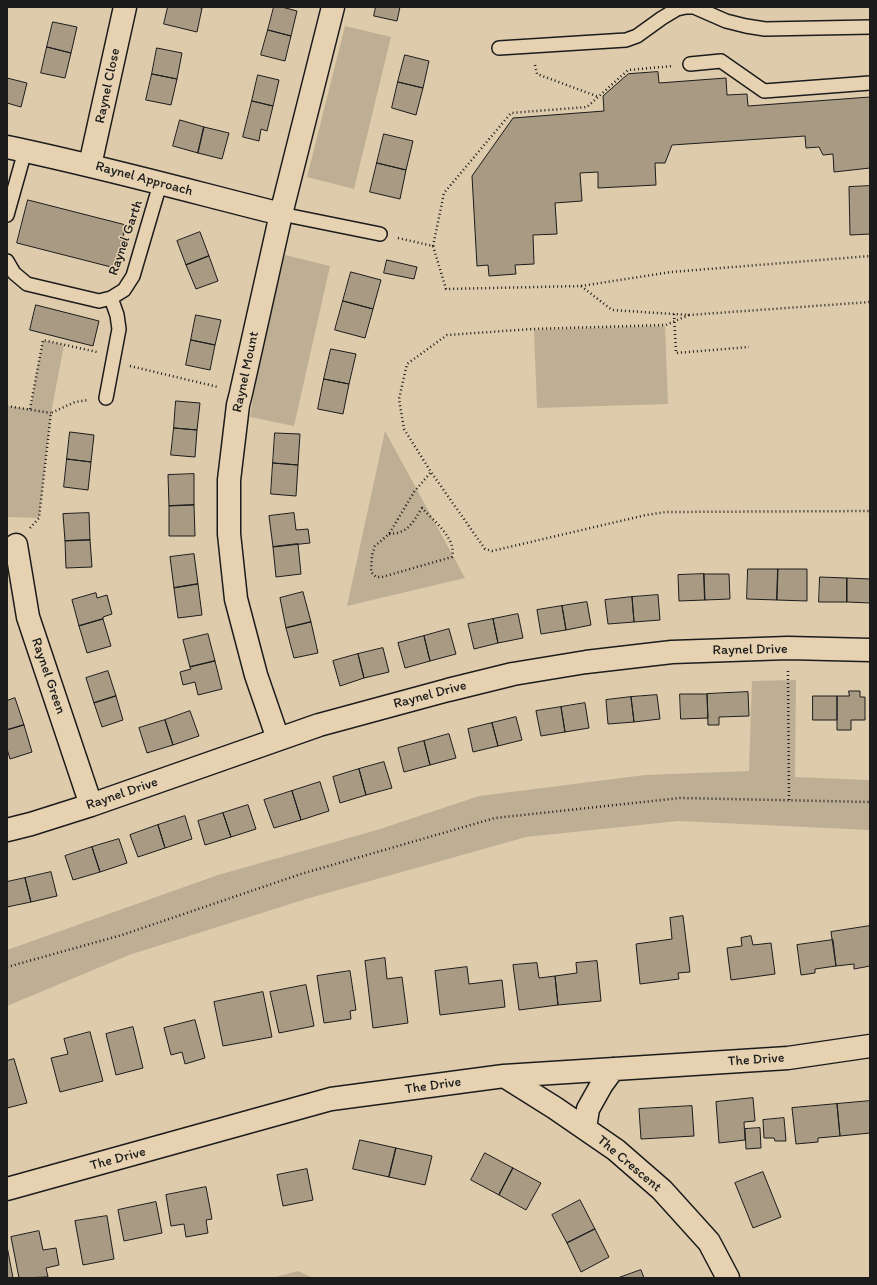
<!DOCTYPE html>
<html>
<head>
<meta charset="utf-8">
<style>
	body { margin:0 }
	#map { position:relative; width:877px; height:1285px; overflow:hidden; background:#decbab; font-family:Itim,sans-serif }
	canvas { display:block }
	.frame { position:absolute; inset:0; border:8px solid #1c1c1c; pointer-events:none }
</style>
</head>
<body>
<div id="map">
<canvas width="877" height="1285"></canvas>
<div class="frame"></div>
</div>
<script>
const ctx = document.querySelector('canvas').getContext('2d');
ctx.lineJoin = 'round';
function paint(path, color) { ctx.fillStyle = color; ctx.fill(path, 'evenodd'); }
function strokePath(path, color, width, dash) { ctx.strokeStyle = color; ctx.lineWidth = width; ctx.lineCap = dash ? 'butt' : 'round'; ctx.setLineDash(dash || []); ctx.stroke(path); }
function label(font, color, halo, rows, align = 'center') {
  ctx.font = font + ' Itim,sans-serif'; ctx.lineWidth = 3; ctx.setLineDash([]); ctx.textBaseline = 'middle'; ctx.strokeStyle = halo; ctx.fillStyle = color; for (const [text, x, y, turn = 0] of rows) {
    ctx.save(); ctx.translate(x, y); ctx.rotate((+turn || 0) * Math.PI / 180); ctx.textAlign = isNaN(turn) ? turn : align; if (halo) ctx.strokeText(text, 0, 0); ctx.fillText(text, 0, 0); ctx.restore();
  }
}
const green = new Path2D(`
	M345 26 391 37 354 189 307 177Z
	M285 255 330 266 294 426 250 417C259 362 271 309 285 255Z
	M665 326 668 404 537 408 534 330Z
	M43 340 64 345 51 413 39 518 7 517V406L30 409Z
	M385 431 465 578 347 606Z
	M796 680 795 777 870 780V830L678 821 526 837 306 899 129 955 7 1006V950L218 875 377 830 479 796 645 775 749 771 752 681Z
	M298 1271 313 1278H272Z`);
const building = new Path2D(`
	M168 7H196L202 8 197 32 164 24Z
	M274 7H282L297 11 291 36 268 30Z
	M376 7H400L397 21 374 16Z
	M53 22 77 27 71 53 47 47Z
	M268 30 291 36 285 61 261 55Z
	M47 47 71 53 65 78 41 73Z
	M157 48 182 53 177 79 152 74Z
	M405 55 429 61 423 88 398 82Z
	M658 72 659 83 726 78 727 95 747 94 748 106 870 97V168L834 172 833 154 823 155 819 147 806 148 805 136 672 145 665 163H655L656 185 598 188V172L580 173 582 201 555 203 557 234 533 235 534 264 515 265 516 274 489 276 488 265 477 266 472 176 513 118 604 111 603 96 628 74Z
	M152 74 177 79 171 105 146 100Z
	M258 75 279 80 273 106 252 101Z
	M7 78 27 83 21 107 7 103Z
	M398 82 423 88 416 115 392 108Z
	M252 101 273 106 267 131 261 129 259 141 243 137Z
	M180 120 204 127 198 153 173 146Z
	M204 127 229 133 222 159 198 153Z
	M384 134 413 141 406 170 377 163Z
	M377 163 406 170 400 199 370 192Z
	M870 186V234L850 235 849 187Z
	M28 200 126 225 115 268 17 243Z
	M200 232 209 256 186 265 177 241Z
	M209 256 218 281 196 289 186 265Z
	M387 260 417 267 414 279 384 273Z
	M351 272 381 280 373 309 343 301Z
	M343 301 373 309 365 338 335 330Z
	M36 305 99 321 93 346 30 330Z
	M196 315 221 320 215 345 191 340Z
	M191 340 215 345 210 370 186 365Z
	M331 349 356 354 349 384 324 379Z
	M324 379 349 384 343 414 318 409Z
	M176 401 200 403 197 430 174 428Z
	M174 428 197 430 195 457 171 455Z
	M70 432 94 435 91 462 67 459Z
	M275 433 300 434 298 465 273 463Z
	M67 459 91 462 88 490 64 487Z
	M273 463 298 465 296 496 271 494Z
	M194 474V505L169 506 168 475Z
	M194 505 195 536H169V506Z
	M89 513 90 540 65 541 63 514Z
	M294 513 296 530 308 529 310 543 273 547 269 516Z
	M90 540 92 567 66 568 65 541Z
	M298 544 301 574 276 577 273 547Z
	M194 554 198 584 174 588 170 557Z
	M748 569H778L777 600 747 599Z
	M778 569H807V601L777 600Z
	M704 574H729L730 599 705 600Z
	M704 574 705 600 679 601 678 575Z
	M820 577 847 578V602H819Z
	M847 578 870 579V603L847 602Z
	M198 584 202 615 178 618 174 588Z
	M303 592 311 622 286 628 280 598Z
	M96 593 97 598 107 595 112 614 103 617V619L79 626 72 600Z
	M658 595 660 620 634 622 632 597Z
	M632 597 634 622 608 624 605 600Z
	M587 602 591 625 566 630 562 606Z
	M562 606 566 630 541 634 537 610Z
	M518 614 523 638 498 643 493 619Z
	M103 619 111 646 87 653 79 626Z
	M493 619 498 643 474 649 468 624Z
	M311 622 318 653 294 658 286 628Z
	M449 629 456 654 430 661 424 636Z
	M208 634 215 661 190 667 183 640Z
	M424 636 430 661 405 668 398 643Z
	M383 648 389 672 364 678 358 654Z
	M358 654 364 678 340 686 333 661Z
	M215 661 222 689 198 695 195 682 183 685 180 672 191 669 190 667Z
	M108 671 116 696 94 703 86 678Z
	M849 691H860V697H865V720H851V730H837V696H849Z
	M748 692 749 716 719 717V725H708L707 694Z
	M680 694H707L708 718 681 719Z
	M657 695 660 719 634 722 631 697Z
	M116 696 123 720 102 727 94 703Z
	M813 696H837V720H813Z
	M631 697 634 722 608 724 606 700Z
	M15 698 24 725 7 730V701Z
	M585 703 589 728 565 732 561 707Z
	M561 707 565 732 541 736 536 711Z
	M190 711 199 736 173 745 165 720Z
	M516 717 522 740 498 746 492 723Z
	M165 720 173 745 147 753 139 728Z
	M492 723 498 746 473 752 468 729Z
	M24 725 32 752 10 759 7 749V730Z
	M449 734 456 758 430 765 424 741Z
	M424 741 430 765 404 772 398 748Z
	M384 762 392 788 366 795 359 769Z
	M359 769 366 795 340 803 333 777Z
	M320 782 329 811 301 820 292 791Z
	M292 791 301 820 274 828 264 800Z
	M248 805 256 829 231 837 223 813Z
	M223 813 231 837 205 845 198 821Z
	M185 816 192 839 165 848 158 825Z
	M158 825 165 848 138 857 130 835Z
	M119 839 127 863 100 872 92 847Z
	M92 847 100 872 73 880 65 856Z
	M51 872 57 896 31 902 25 878Z
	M25 878 31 902 7 907V882Z
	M683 916 690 972 678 973 679 979 640 984 636 944 672 939 670 918Z
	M870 926V966L854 969V964L836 966 831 932Z
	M751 936 753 945 771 943 775 974 731 980 727 948 742 946 741 938Z
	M833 940 836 966 815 969V973L801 975 797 945Z
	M385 958 387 979 402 977 408 1023 373 1028 365 961Z
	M597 961 601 1001 558 1005 555 976 577 973 576 963Z
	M537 963 539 978 555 976 558 1005 519 1010 513 965Z
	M467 967 469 984 502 980 505 1007 440 1015 435 971Z
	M350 971 356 1010 350 1011 351 1019 324 1023 317 976Z
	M306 985 314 1026 279 1033 270 992Z
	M263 992 272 1037 223 1046 214 1002Z
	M195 1020 205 1058 185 1064 182 1052 171 1055 164 1028Z
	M133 1027 143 1068 116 1075 106 1034Z
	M90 1032 103 1081 60 1092 51 1058 68 1054 64 1039Z
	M14 1059 27 1103 7 1108V1061Z
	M753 1098 755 1121 744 1122 745 1140 719 1143 716 1102Z
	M870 1101V1133L840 1136 837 1104Z
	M837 1104 840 1136 818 1138V1142L796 1144 792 1108Z
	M692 1106 694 1136 641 1139 639 1109Z
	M784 1118 786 1141H775L774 1138H764L763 1120Z
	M760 1128 761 1148 746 1149 745 1129Z
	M360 1140 396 1148 389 1177 353 1169Z
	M396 1148 432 1156 425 1185 389 1177Z
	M485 1153 513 1168 499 1195 471 1180Z
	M513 1168 541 1183 526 1210 499 1195Z
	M307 1169 313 1200 283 1206 277 1175Z
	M763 1172 781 1217 753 1228 735 1183Z
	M206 1187 212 1219 206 1220 208 1233 186 1237 184 1224 171 1226 166 1195Z
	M580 1200 595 1229 567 1243 552 1215Z
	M156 1202 162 1233 124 1241 118 1210Z
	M107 1216 114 1259 83 1265 75 1221Z
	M595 1229 609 1257 581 1272 567 1243Z
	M39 1231 43 1250 56 1248 59 1265 46 1268 48 1277 19 1278 11 1237Z
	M7 1246 13 1278H7Z
	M641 1270 644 1278H618Z`);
const path = new Path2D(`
	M535 65 537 74 599 97
	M398 238 433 246 446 289 581 286 612 310 689 315 870 302
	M433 246 444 193 511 113 587 107 628 70 673 66
	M581 286 671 272 870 256
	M674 314 676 353 749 347
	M689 315 666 325 532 329 447 335 407 364 399 399 404 429 431 472 485 549 492 551 646 515 666 512 870 511
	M130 366 218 387
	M7 406 51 413
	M30 409 43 340 97 352
	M30 528 39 518 51 413 75 402 88 400
	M389 534C409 533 412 523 422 508 434 521 457 539 452 557L382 577H376L371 572 372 555 375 546 389 534 414 492 431 472
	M788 671 789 800
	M7 967 122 935 301 874 495 818 680 798 870 802`);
const lane = new Path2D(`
	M499 48 626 40 637 36 662 18 677 9 686 7H694L726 21 746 26 765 29 870 27
	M690 64 721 61 764 91 870 83
	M281 214 380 234
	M7 215 25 151
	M7 261 14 273 27 284 99 301 111 298 124 290 133 276 160 184
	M106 398 119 329 117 315 111 298`);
const street = new Path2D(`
	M7 147C99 166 189 191 281 214
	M90 165 125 7
	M16 545 28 617 91 805
	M278 739 256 675 236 599 229 534V480L238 405 241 393 281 214 333 7
	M7 830 31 824 91 805 319 725 448 690 513 674 586 662 672 652 788 648 870 650
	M504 1076 555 1108 616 1150 662 1190 709 1242 728 1278
	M585 1128 588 1109 602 1084 613 1069
	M7 1189 331 1099 504 1076 788 1058 870 1046`);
const streetNames = [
	["Raynel Close",108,86,-78],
	["Raynel Approach",144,179,15],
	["Raynel Garth",126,238,-71],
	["Raynel Mount",246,372,-78],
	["Raynel Drive",750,650,-1],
	["Raynel Green",48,676,71],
	["Raynel Drive",430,695,-15],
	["Raynel Drive",122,794,-19],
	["The Drive",756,1060,-4],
	["The Drive",433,1086,-8],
	["The Drive",118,1159,-15],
	["The Crescent",629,1164,40]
];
paint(green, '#beae94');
paint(building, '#a89a83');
strokePath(building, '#1c1c1c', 1);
strokePath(lane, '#1c1c1c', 16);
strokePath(street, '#1c1c1c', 25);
strokePath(path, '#1c1c1c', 2.5, [1, 3]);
strokePath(lane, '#e6d2b1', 13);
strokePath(street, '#e6d2b1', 22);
label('14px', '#1c1c1c', '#e6d2b1', streetNames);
</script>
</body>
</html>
